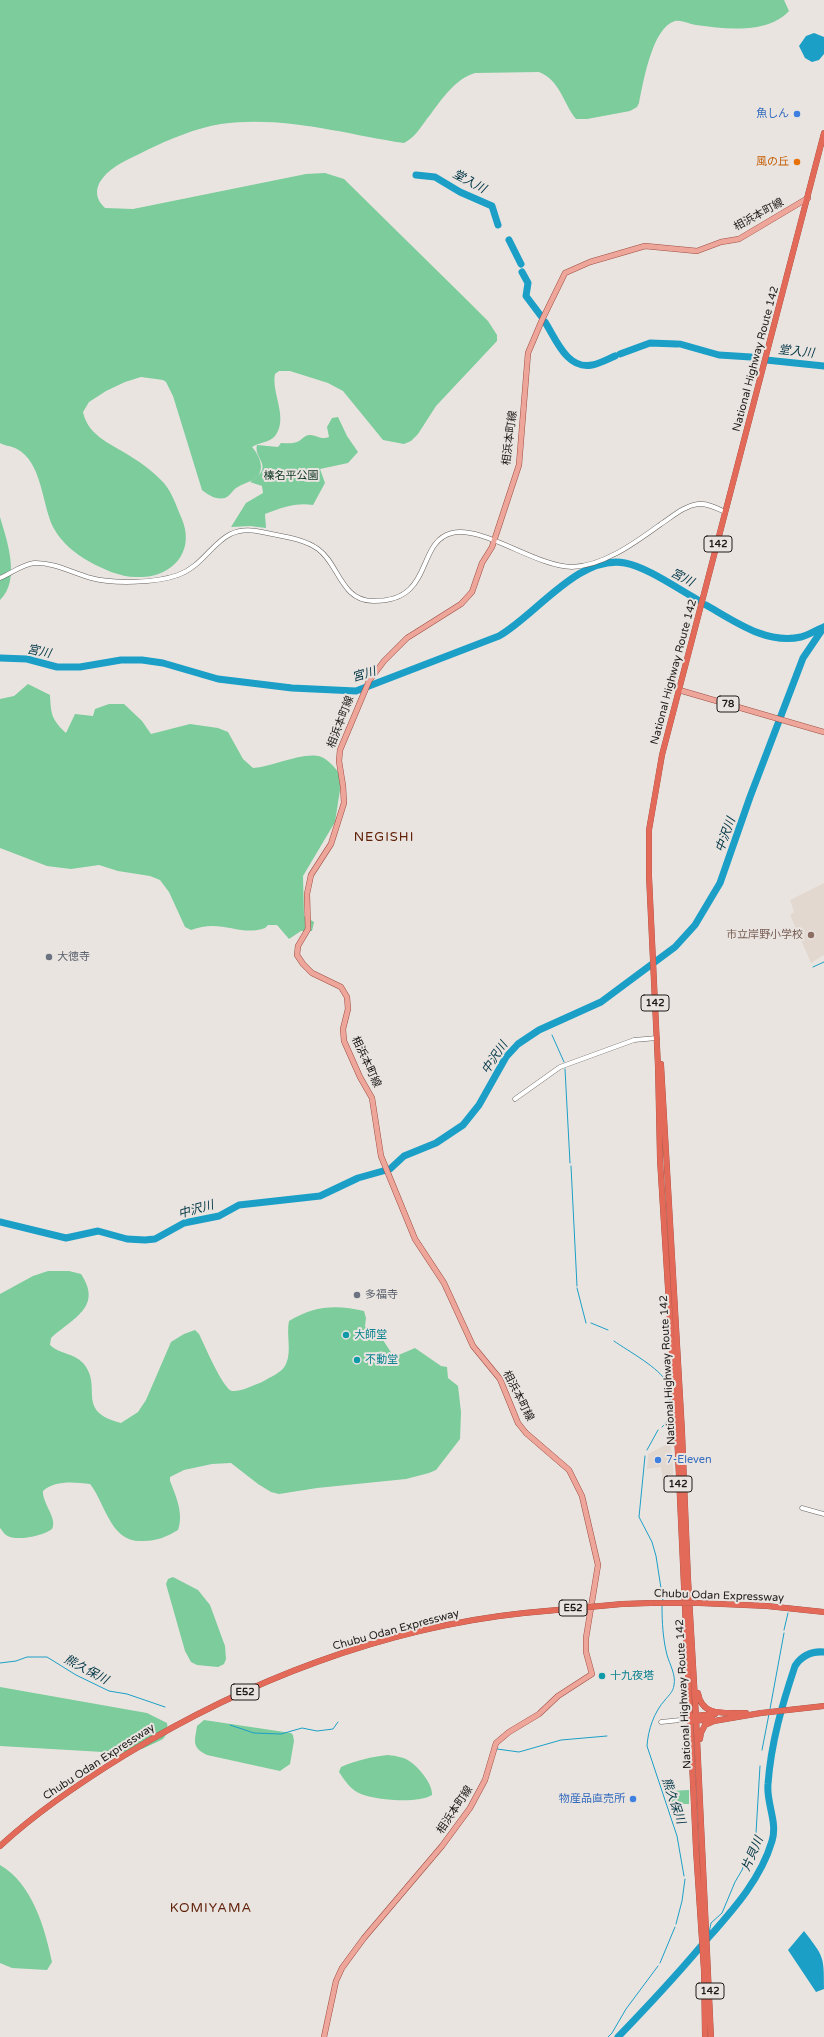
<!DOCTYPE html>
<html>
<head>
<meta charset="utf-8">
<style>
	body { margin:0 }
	canvas { display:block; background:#e9e4e0 }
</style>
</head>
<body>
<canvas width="824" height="2037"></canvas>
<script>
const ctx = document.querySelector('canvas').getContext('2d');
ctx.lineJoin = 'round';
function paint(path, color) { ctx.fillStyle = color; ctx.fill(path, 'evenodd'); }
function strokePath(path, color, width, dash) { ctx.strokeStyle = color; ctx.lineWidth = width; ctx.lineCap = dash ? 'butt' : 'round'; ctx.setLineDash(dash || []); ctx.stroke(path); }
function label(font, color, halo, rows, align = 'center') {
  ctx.font = font + ' "Varela Round","Noto Sans JP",sans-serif'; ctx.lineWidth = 4; ctx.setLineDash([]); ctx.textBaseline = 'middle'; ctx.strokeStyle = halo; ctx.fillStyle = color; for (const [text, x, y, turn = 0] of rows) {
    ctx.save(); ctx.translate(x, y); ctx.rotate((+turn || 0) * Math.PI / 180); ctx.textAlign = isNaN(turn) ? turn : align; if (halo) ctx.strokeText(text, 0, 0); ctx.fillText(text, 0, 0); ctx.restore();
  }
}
const built = new Path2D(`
	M824 883V955L811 963 790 915 794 912 790 900Z
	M671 1442 674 1484 663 1485 661 1467 647 1469 648 1454Z`);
const green = new Path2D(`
	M0 0H784L789 11C781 20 768 25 757 27 736 30 717 28 696 25 689 24 682 20 675 21 652 27 643 84 639 103L637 107 630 111 587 119H576C563 103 560 80 539 72L475 73C456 78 441 100 430 115 421 126 417 136 404 143 345 134 282 115 221 124 196 128 170 139 147 150 132 158 112 165 102 179 94 189 96 200 105 208L133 209 306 174 325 173 344 179 473 306 488 321 497 335V341L436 406 418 434 411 441 404 444 383 440 343 391 328 383 290 371H279L275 374C271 393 289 418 275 436 269 443 259 442 252 447 259 455 266 469 256 478 250 482 242 484 236 488 232 491 230 496 225 498 216 500 208 495 202 490L173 396 166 382 163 380 141 377 125 382 106 391 89 402 83 412C88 437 114 445 133 458 143 464 153 472 161 480 171 489 176 505 181 517 197 552 171 579 136 577 120 577 103 569 90 562 75 554 61 542 53 527 42 504 42 462 17 449 12 446 5 446 0 443Z
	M338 417 347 436 358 452 348 463 320 469 325 483 313 505C297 502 280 508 265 514L266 528 250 526 231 527 246 503 263 493 262 486 250 482C276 466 253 459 257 445L278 447 281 443C287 443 292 444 297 442 302 440 305 434 311 435 318 436 321 440 329 437L327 427 332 418Z
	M0 517C7 541 21 580 0 600Z
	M28 684 50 695C51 714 51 719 66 733L75 714 93 716 95 709 109 704H124L142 721 151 734 190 724 218 728 228 732 243 759 253 768C273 767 299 753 318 756 327 757 337 770 342 777L335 822 303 876 304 916 314 922 312 931H301L289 939 277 925H268L265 928C240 937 221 918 191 930L185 927 169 892 160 880 150 876 118 871 99 865 71 869 47 866 0 848V699L14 696Z
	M48 1271H69L81 1274C103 1307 73 1318 51 1338L50 1345C59 1354 74 1353 83 1363 104 1387 74 1411 121 1423L138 1412 146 1400 171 1342 184 1334 195 1330 199 1334C204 1344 223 1389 232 1391 241 1392 254 1385 262 1382 270 1377 282 1373 286 1364 292 1351 286 1335 289 1321 313 1306 336 1304 364 1311L366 1318 365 1326 370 1335 383 1340 394 1357 415 1348 441 1366 447 1367 448 1378 458 1386 461 1412 460 1439 436 1470 429 1473 406 1479 317 1488 279 1494 271 1492 258 1484 231 1463 212 1464 184 1470 170 1477V1481C176 1496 184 1514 178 1530 166 1537 157 1541 143 1541 110 1543 106 1504 90 1484 75 1482 54 1480 43 1491 42 1503 58 1519 52 1529 43 1536 16 1542 6 1535 4 1534 2 1530 0 1528V1294L33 1276Z
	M173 1577 198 1590 210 1605 225 1646 226 1659 224 1664 218 1667 197 1665 191 1662 185 1651 166 1584 168 1579Z
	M0 1687 147 1713 167 1723 168 1732 163 1739 157 1742 142 1749 120 1753 0 1746Z
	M204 1720 291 1733 293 1735 294 1741 290 1764 280 1771 207 1755C191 1747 195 1741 197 1726Z
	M388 1755C396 1756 405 1757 412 1763 420 1769 433 1785 432 1795 418 1804 376 1800 361 1794 351 1790 345 1781 339 1772L341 1767C357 1760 371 1757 388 1755Z
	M689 1790V1804H671V1791Z
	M0 1865C32 1883 45 1928 52 1962L47 1970 12 1968 0 1963Z`);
const water = new Path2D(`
	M814 33 824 37V54L819 60 812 62 805 58 799 46 806 36Z
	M804 1931C824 1957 824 1956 824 1989L816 1992 788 1950Z`);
const stream = new Path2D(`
	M813 967 824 962
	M548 1026 549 1028
	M552 1035 564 1062
	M565 1069 570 1163
	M571 1166 577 1286
	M577 1288 586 1323
	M591 1323 608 1330
	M614 1341C628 1351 660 1368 667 1383 670 1390 670 1397 670 1404 670 1414 670 1420 662 1427
	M647 1450 658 1430
	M645 1456 639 1517 652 1542 656 1556 663 1601
	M662 1606C662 1623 663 1639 667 1655 670 1665 676 1675 674 1685 673 1692 669 1695 665 1700 654 1712 648 1730 647 1746L677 1836 684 1876
	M784 1630 788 1613
	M0 1663 16 1661 27 1657H47L76 1675 109 1691 127 1694 165 1707
	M770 1709 784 1633
	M230 1725 254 1733 281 1734 302 1728 317 1731 333 1729 338 1722
	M497 1749 519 1752 561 1740 607 1736
	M762 1750 769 1714
	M756 1833 760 1766
	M676 1924 682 1901 685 1879
	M709 1933 711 1923 722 1913 735 1882 742 1870 754 1840
	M660 1963 675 1927
	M608 2037 612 2033 626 2009 658 1966`);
const river = new Path2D(`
	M416 175 435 177 460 192 492 206 498 225
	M509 240 521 264
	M522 272 528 283 526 296 541 316
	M545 322C556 339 567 370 592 365 599 364 608 359 615 356
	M680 344 719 355 751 357
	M620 354 650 343 677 344
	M766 360 824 366
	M706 605C734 621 767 645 801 637 809 635 816 630 824 627
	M0 658 27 659 57 667H80L121 660H142L163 663 218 679 292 688 356 691 499 636C536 615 579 554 625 563 647 567 678 589 698 600
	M0 1222 66 1238 98 1231 127 1239 145 1240 155 1239 184 1223 219 1216 239 1205 320 1196 358 1178 390 1169 404 1156 436 1143 463 1125 479 1105 506 1057 518 1044 539 1030 601 1002 675 947 695 925 720 883 750 797 803 658 824 627
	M618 2037C647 2007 675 1977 702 1945 729 1914 760 1882 772 1841 778 1822 766 1803 768 1784 771 1743 782 1705 795 1666 802 1655 811 1651 824 1652`);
const minor = new Path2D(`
	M0 578C12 573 21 565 34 563 53 562 73 573 91 578 113 584 156 583 178 575 213 562 217 521 262 532 280 536 303 538 318 549 339 564 341 601 373 601 435 602 415 542 452 533 482 525 537 567 572 567 604 566 636 542 661 524 673 516 684 506 698 504 707 503 717 508 725 512
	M515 1099 560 1067 634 1040 657 1038
	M802 1508 824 1514
	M661 1722 690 1719`);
const major = new Path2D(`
	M679 690 824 732
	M324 2037 336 1981 342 1968 364 1938 442 1846 470 1808 485 1780 496 1743 509 1732 539 1714 558 1696 592 1674 586 1652V1638L598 1565 582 1496 569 1470 526 1433 518 1423 500 1379 473 1346 444 1283 415 1239 381 1156 372 1098 360 1077 344 1041 343 1029 348 1009 347 997 341 987 312 973 303 964 297 955 298 946 308 929 307 894 311 875 331 844 344 803 343 786 339 761 340 750 369 681 384 661 407 638 461 604 472 592 482 563 492 547 519 465 528 353 542 320 565 273 590 262 645 246 697 251 721 242 739 239 808 198`);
const highway = new Path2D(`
	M661 1064 682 1431 688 1578 696 1716 711 2037
	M699 1603 767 1606 824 1612
	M622 1604 651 1603
	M698 1693C702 1718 726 1712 746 1713
	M694 1716 715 1714
	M693 1721 712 1719
	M700 1739 701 1733 705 1725 714 1721 761 1713 824 1706
	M0 1846C38 1811 81 1782 125 1755 246 1681 383 1628 524 1613
	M705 2037 704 1971 696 1850 677 1434 660 1160 658 1067 649 876V830L662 755 824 133`);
const highwayBridge = new Path2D(`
	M651 1603H699
	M524 1613 622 1604`);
const markers = [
	[797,114,4,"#3f7fe0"],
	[797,162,4,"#e8710a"],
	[811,935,4,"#8d6e63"],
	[49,957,4,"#6b7280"],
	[357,1295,4,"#6b7280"],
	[346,1335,4,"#0f9aa8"],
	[357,1360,4,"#0f9aa8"],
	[658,1460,4,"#3f7fe0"],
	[602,1676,4,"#0f9aa8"],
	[633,1799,4,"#3f7fe0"]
];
const shields = [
	[718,544,28],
	[728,704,22],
	[655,1003,28],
	[678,1484,28],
	[573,1608,28],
	[245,1692,28],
	[710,1991,28]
];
const shieldNames = [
	["142",718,544],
	["78",728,704],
	["142",655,1003],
	["142",678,1484],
	["E52",573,1608],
	["E52",245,1692],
	["142",710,1991]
];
const shopNames = [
	["魚しん",789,114],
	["7-Eleven",666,1460,"left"],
	["物産品直売所",625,1799]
];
const foodNames = [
	["風の丘",789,162]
];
const streetNames = [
	["相浜本町線",759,215,-29],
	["National Highway Route 142",756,359,-75],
	["相浜本町線",510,438,-83],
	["National Highway Route 142",674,672,-75],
	["相浜本町線",341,722,-69],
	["相浜本町線",366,1062,65],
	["National Highway Route 142",668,1370,-93],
	["相浜本町線",518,1396,63],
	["Chubu Odan Expressway",719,1596,2],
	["Chubu Odan Expressway",396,1630,-15],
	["National Highway Route 142",684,1694,-93],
	["Chubu Odan Expressway",99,1762,-33],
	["相浜本町線",455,1810,-56]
];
const parkNames = [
	["榛名平公園",291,476]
];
const educationNames = [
	["市立岸野小学校",803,935]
];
const worshipNames = [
	["大徳寺",57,957],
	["多福寺",365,1295]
];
const cultureNames = [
	["大師堂",354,1335],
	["不動堂",365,1360],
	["十九夜塔",610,1676]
];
const waterNames = [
	["堂入川",469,182,28],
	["堂入川",796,352,6],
	["宮川",682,578,28],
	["宮川",39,652,12],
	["宮川",364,675,-17],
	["中沢川",726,835,-70],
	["中沢川",495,1058,-56],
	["中沢川",196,1210,-16],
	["熊久保川",86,1670,28],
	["熊久保川",673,1801,71],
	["片貝川",753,1854,-67]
];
const quarterNames = [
	["NEGISHI",384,838],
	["KOMIYAMA",211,1909]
];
paint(built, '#e3d8cf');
paint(green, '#7ccc9c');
paint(water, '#1c9fc7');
strokePath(stream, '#1c9fc7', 1);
strokePath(river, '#1c9fc7', 7);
strokePath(minor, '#66625e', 5);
strokePath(major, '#9e4e43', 6);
strokePath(highway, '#9e4e43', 6);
strokePath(minor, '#fff', 4);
strokePath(major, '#eea69b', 5);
strokePath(highway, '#e36a59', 5.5);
strokePath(highwayBridge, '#9e4e43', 6, []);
strokePath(highwayBridge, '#e36a59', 5.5);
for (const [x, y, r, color] of markers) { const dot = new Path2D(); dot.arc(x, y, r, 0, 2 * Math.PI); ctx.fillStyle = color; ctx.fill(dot); strokePath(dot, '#e9e4e0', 1.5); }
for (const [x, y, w] of shields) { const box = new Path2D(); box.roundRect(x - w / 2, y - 8, w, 16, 3); ctx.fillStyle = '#e9e4e0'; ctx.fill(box); strokePath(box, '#1d1b1a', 1); }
label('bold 10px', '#1d1b1a', null, shieldNames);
label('11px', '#366cbe', '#e9e4e0', shopNames, 'right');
label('11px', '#c56008', '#e9e4e0', foodNames, 'right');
label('11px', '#1d1b1a', '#e9e4e0', streetNames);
label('11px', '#0d3520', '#e9e4e0', parkNames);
label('11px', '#785e54', '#e9e4e0', educationNames, 'right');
label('11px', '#5b616d', '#e9e4e0', worshipNames, 'left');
label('11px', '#0d838f', '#e9e4e0', cultureNames, 'left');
label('italic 12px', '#003545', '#e9e4e0', waterNames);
ctx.letterSpacing = '1px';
label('13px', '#612109', '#e9e4e0', quarterNames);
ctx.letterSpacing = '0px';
</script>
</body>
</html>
